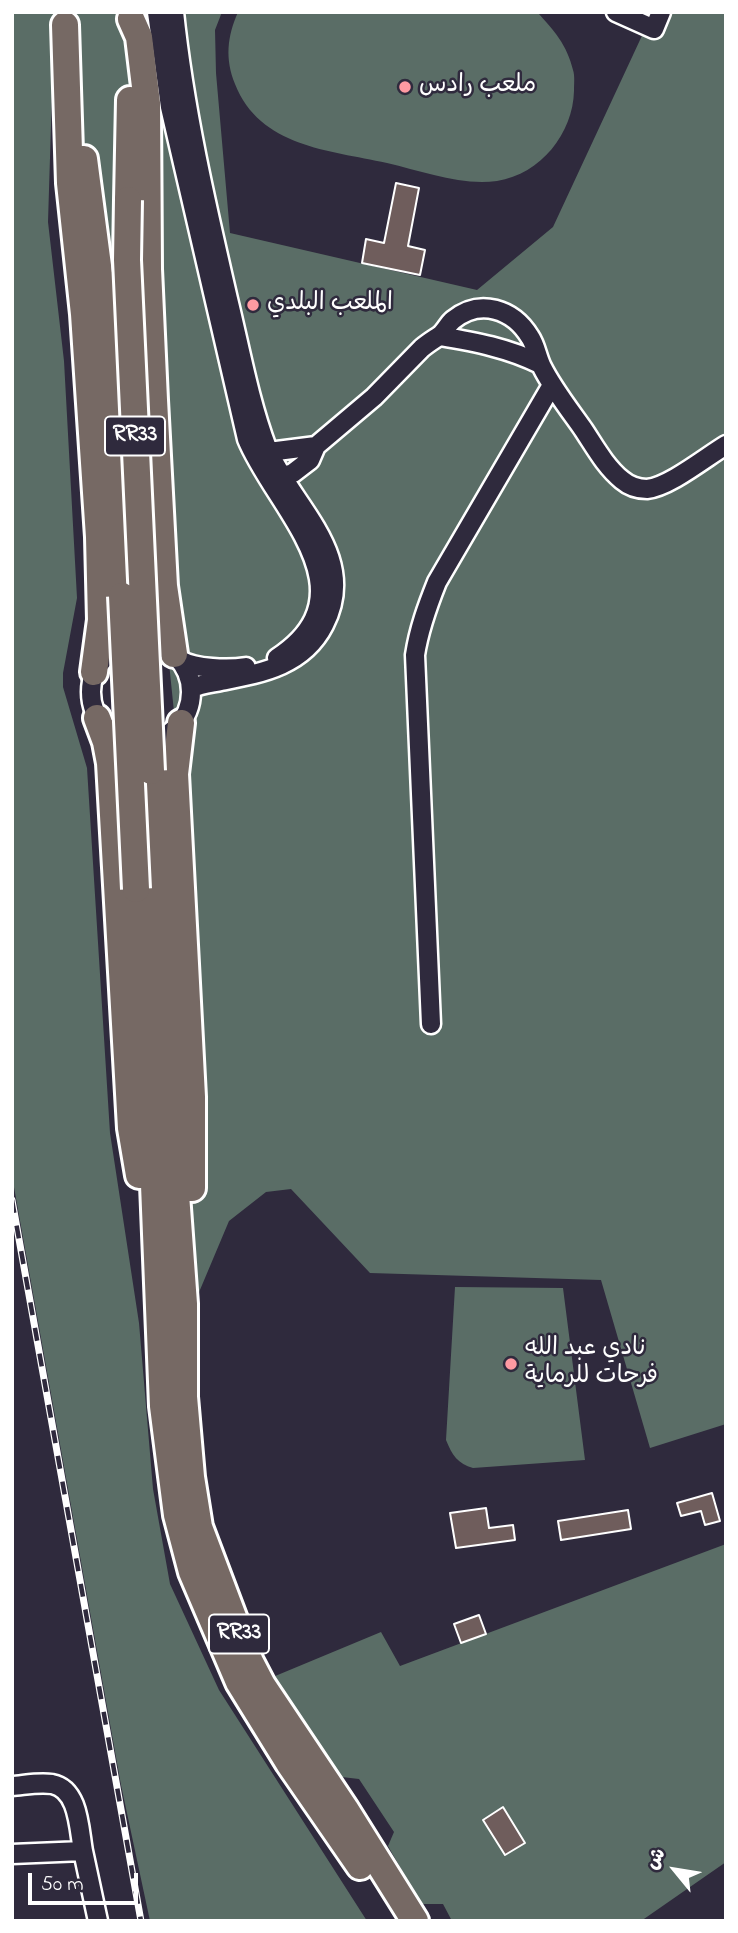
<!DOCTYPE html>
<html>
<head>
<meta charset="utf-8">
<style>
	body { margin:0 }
	#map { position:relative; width:738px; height:1933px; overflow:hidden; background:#2f2a3d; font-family:"Indie Flower","Playpen Sans Arabic",sans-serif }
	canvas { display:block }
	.frame { position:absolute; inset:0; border:14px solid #fff; pointer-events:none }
	.north { position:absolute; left:640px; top:1835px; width:70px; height:70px; -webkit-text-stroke:5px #2f2a3d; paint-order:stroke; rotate:300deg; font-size:19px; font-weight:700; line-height:28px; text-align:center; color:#fff }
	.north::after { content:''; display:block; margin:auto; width:24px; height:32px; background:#fff; clip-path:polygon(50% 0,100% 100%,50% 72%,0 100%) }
	.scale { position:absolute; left:28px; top:1873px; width:110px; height:32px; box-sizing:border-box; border:4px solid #fff; border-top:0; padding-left:9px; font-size:21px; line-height:24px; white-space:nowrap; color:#fff; -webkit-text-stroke:5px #2f2a3d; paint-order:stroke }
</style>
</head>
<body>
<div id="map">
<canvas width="738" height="1933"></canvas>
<div class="frame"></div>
<div class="north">ش</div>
<div class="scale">50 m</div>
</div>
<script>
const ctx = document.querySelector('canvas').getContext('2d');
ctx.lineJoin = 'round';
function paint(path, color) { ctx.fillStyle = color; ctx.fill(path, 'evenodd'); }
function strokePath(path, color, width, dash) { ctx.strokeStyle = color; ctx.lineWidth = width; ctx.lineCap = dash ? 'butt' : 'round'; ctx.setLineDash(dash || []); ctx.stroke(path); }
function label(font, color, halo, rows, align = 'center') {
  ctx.font = font + ' "Indie Flower","Playpen Sans Arabic",sans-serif'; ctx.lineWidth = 5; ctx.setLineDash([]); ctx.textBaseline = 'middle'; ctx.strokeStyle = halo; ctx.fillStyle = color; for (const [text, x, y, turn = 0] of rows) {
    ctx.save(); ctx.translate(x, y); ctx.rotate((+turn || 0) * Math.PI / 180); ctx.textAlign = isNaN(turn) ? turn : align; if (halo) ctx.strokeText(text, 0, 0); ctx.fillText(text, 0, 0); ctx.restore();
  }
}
const green = new Path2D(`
	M12 12H222L215 30 216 73 230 233 477 290 553 227 653 12H726V1424L650 1448 601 1280 370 1273 291 1189 266 1192 229 1221 189 1316 191 1128 174 712 157 545 76 121 52 93 48 222 64 361 77 598 63 673V687L87 768 110 1133 139 1323 153 1489 170 1584 219 1690 367 1921H150L121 1785 12 1176Z
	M238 12H537C554 30 567 45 573 70 575 76 574 84 574 91 573 133 541 174 497 181 461 186 422 171 387 163 328 150 260 147 235 84 225 59 227 37 238 12Z
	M455 1287 563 1288 585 1460 473 1468C458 1464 452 1455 446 1440Z
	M726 1544V1862L641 1921H452L443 1904H421L388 1846 394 1832 359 1779 333 1776 268 1679 381 1632 400 1666Z`);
const building = new Path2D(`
	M396 183 419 188 408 246 425 250 420 275 362 263 366 239 384 243Z
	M712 1493 720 1521 705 1525 701 1511 681 1516 677 1503Z
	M486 1508 489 1528 513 1525 515 1540 456 1548 450 1513Z
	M628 1510 631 1529 561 1540 558 1521Z
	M479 1615 486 1634 461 1643 454 1624Z
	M503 1807 525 1843 505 1855 483 1820Z`);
const minor = new Path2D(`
	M157 12 170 107 247 439C275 508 377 592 277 658
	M174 12C184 109 206 204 228 299 240 348 249 400 267 448 291 506 360 555 324 625 303 666 262 673 221 681 212 683 199 684 191 689
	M616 12 654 29 661 12
	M440 336C475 342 508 348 540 364
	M261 453 316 446
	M275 479 293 473 310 460 316 446 374 397 422 348C428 343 433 340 439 336 445 332 448 324 453 320 480 298 513 309 530 337 536 346 537 357 542 367 553 389 569 409 583 429 595 447 605 466 622 480 629 486 638 489 647 489 669 487 706 457 726 445
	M91 692a50 50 0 1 1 100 0a50 50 0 1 1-100 0Z
	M180 660C195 669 229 670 246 667
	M431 1024 415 655C419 629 427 607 437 582L552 385
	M12 1786C25 1785 39 1782 52 1784 79 1789 79 1829 83 1851L12 1854
	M83 1851 98 1921`);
const highway = new Path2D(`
	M131 19 139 37 147 103 148 269 154 400 164 586 174 654
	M65 25 70 183 84 314 99 537 101 620 94 672
	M84 159 106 327 122 596
	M128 200 130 100
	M97 718 106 742 110 763 131 1128 139 1175
	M181 723 175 774 192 1097V1188
	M151 771 163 943 168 1085 184 1304V1397L191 1477 199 1527 250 1662 262 1685 345 1809 415 1921
	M136 889 150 1086 163 1406 177 1515 192 1572 239 1682 289 1763 360 1866`);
const rail = new Path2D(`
	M12 1200 141 1921`);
const highwayBridge = new Path2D(`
	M128 200 127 260 151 771
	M122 596 136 889`);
const markers = [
	[405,87,7,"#ff9aa2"],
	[253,305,7,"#ff9aa2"],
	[511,1364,7,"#ff9aa2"]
];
const shields = [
	[135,436,60],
	[239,1634,60]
];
const shieldNames = [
	["RR33",135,436],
	["RR33",239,1634]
];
const poiNames = [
	["ملعب رادس",419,87],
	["الملعب البلدي",267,305],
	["نادي عبد الله",525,1350],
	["فرحات للرماية",525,1378]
];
paint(green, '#5a6d66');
paint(building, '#6f5d5c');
strokePath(building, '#fff', 2);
strokePath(minor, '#fff', 23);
strokePath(highway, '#fff', 32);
strokePath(minor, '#2f2a3d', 18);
strokePath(highway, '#766964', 26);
strokePath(rail, '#fff', 7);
strokePath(rail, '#2f2a3d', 4.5, [13]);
strokePath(highwayBridge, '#fff', 32, []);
strokePath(highwayBridge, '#766964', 26);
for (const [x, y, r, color] of markers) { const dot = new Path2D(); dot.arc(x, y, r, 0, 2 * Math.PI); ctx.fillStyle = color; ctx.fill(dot); strokePath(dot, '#2f2a3d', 2.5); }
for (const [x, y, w] of shields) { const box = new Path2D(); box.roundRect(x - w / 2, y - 19.5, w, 39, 5); ctx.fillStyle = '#2f2a3d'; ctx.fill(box); strokePath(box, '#fff', 2); }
label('bold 23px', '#fff', null, shieldNames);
label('24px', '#fff', '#2f2a3d', poiNames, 'left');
</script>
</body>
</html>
